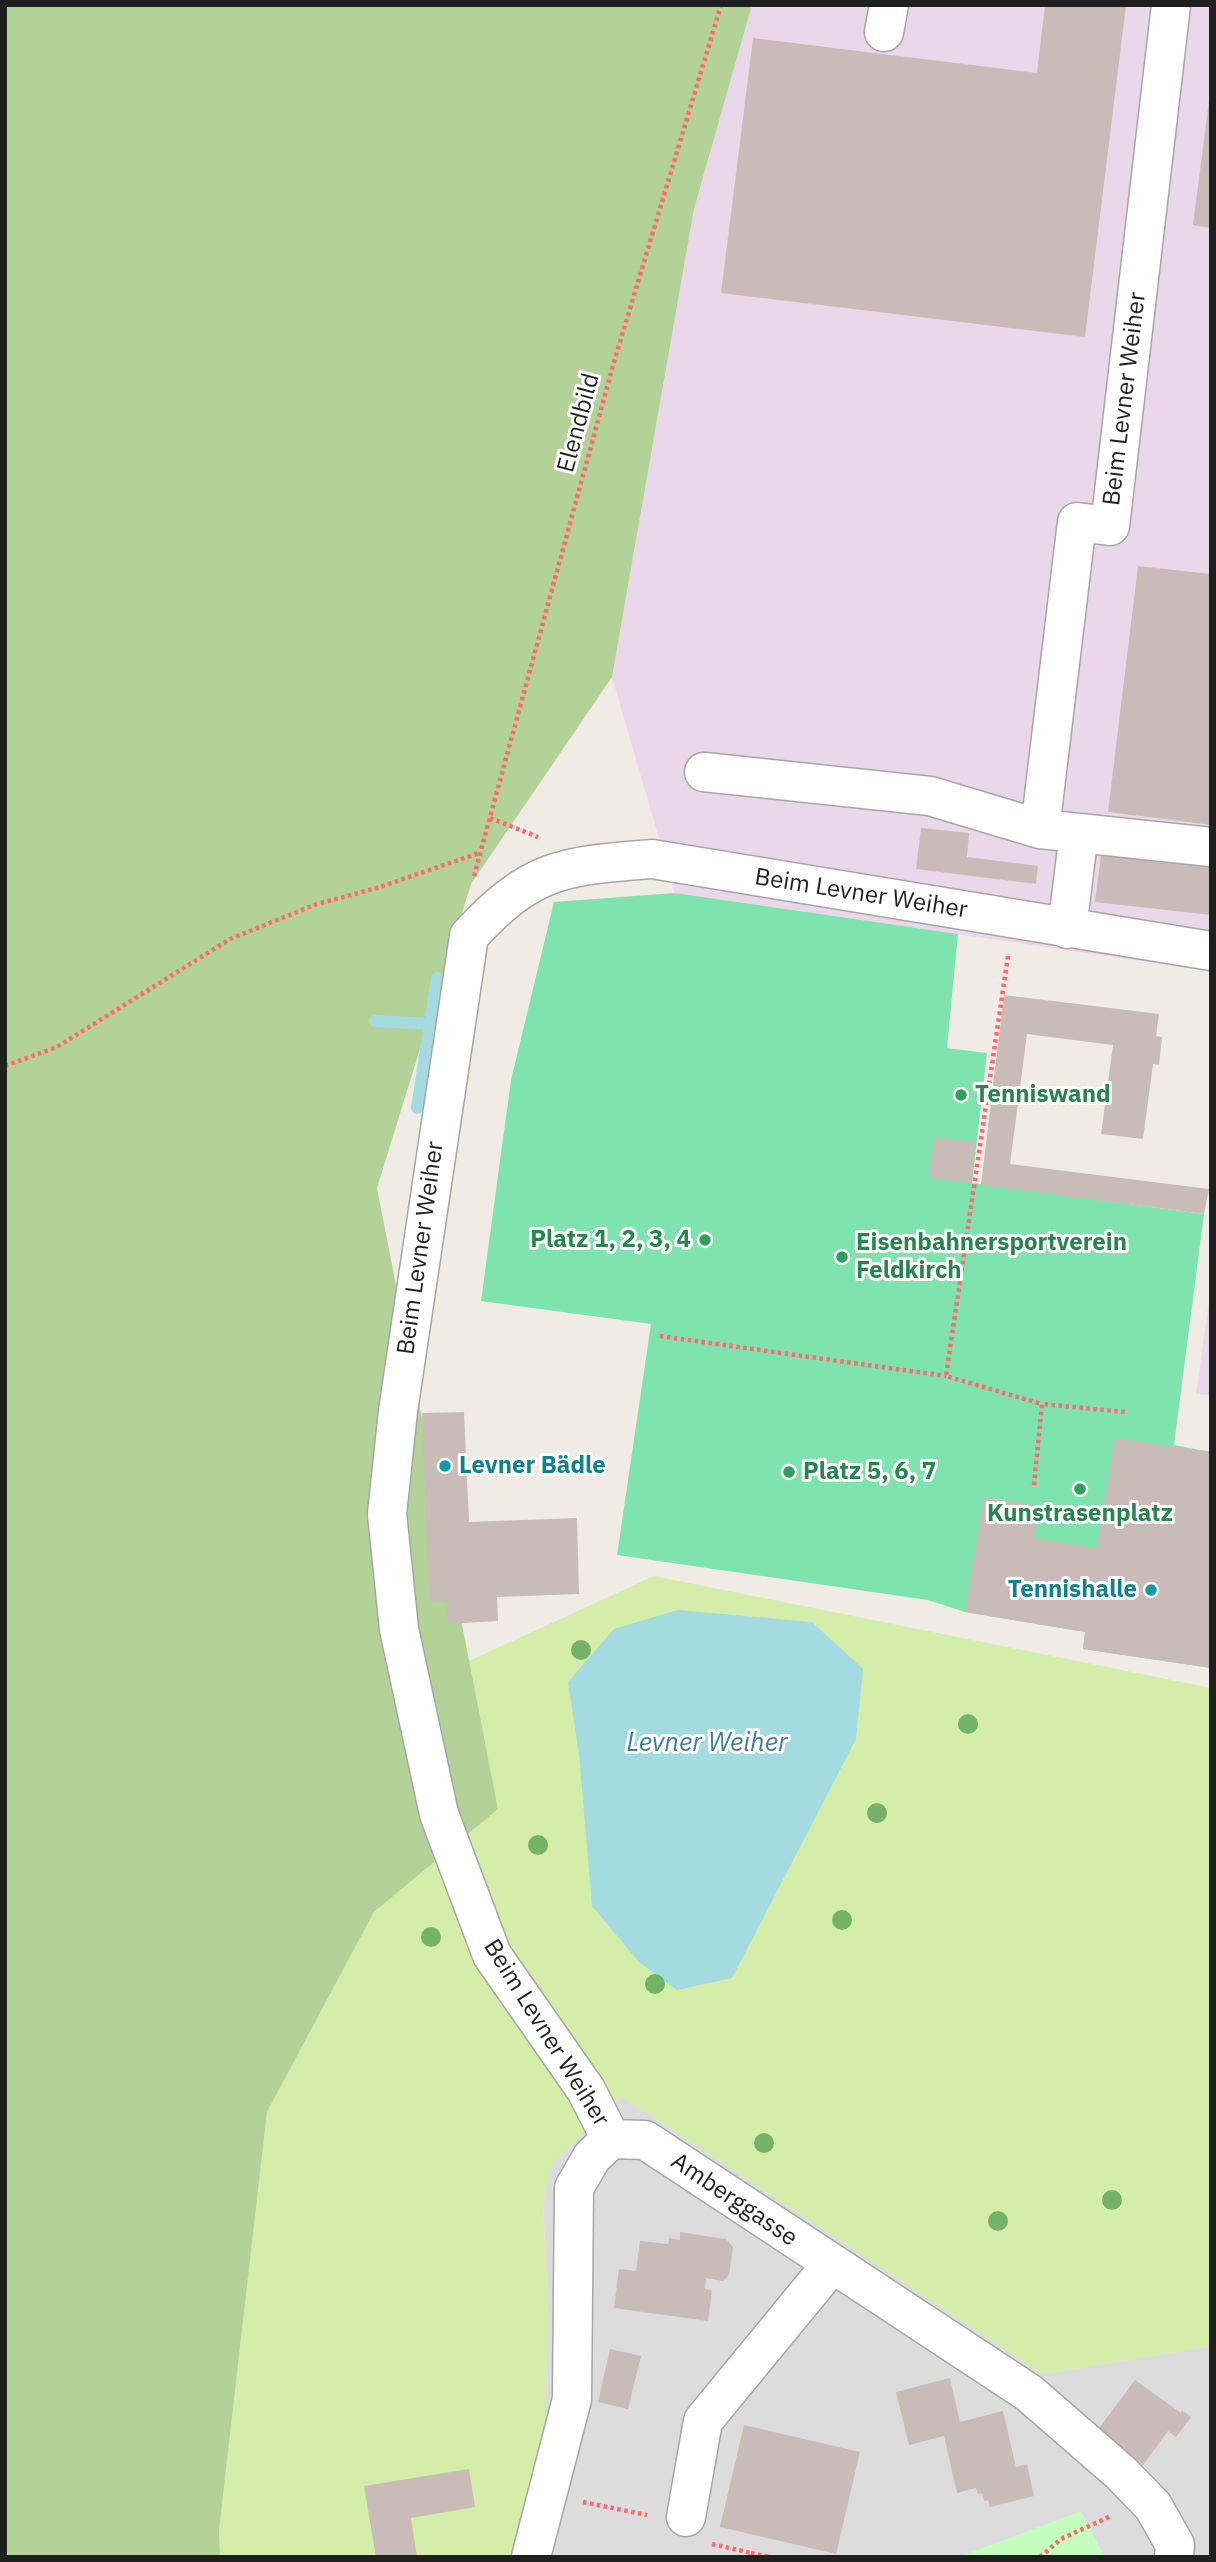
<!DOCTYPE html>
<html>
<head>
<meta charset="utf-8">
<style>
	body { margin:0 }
	#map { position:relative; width:1216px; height:2562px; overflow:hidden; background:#f0ebe5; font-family:"IBM Plex Sans",sans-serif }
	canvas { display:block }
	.frame { position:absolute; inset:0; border:7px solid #1f1f1f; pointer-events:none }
</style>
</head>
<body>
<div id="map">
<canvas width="1216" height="2562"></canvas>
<div class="frame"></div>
</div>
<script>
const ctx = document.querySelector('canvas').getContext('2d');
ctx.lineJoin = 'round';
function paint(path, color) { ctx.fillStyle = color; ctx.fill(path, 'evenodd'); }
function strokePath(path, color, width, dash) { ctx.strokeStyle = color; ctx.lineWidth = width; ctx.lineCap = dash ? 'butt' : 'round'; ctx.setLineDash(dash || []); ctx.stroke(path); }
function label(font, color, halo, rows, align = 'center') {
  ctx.font = font + ' "IBM Plex Sans",sans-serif'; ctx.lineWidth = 6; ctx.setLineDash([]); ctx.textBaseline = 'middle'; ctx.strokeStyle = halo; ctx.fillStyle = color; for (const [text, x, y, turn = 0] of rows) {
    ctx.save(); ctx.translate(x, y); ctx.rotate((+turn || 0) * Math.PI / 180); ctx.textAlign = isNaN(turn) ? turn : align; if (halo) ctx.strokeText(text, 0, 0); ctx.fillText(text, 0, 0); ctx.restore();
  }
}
const residential = new Path2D(`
	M621 2096 1043 2374 1211 2346V2557H521L548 2312 543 2203 551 2164Z`);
const industrial = new Path2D(`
	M752 5H1211V971L675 893 612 677 694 209Z
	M1211 1287V1395L1196 1394Z`);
const grass = new Path2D(`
	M654 1576 1211 1688V2346L1043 2374 621 2096 551 2165 543 2203 548 2312 545 2436 513 2557H220L219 2530 267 2112 374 1912 498 1809 469 1661Z`);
const forest = new Path2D(`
	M5 5H752L694 209 612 677 471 884 377 1188 498 1809 374 1912 267 2112 219 2530 220 2557H5Z`);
const park = new Path2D(`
	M1081 2511 1105 2557H965L964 2555Z`);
const pitch = new Path2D(`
	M675 893 958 934 947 1048 987 1053 972 1183 1204 1214 1174 1445 1211 1452V1668L1083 1649 1085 1632 965 1612 928 1600 617 1555 651 1324 481 1301 511 1080 554 902Z`);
const water = new Path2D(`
	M678 1610 812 1622 863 1669 856 1739 732 1978 677 1990 639 1962 592 1906 579 1754 568 1682 614 1629Z`);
const stream = new Path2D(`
	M375 1021 429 1024
	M417 1108 437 978`);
const building = new Path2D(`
	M1045 5H1126L1085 337 721 293 753 38 1037 73Z
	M1209 101H1211V228L1193 225Z
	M1138 566 1211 574V825L1108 812Z
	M921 828 969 833 967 857 1038 866 1036 884 916 869Z
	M1101 855 1211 867V915L1095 902Z
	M1004 995 1159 1014 1156 1036 1162 1037 1159 1065 1153 1064 1143 1139 1101 1134 1113 1045 1027 1034 1010 1164 1209 1189 1204 1214 981 1185Z
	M934 1137 975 1142 972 1183 929 1178Z
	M464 1412 469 1522 577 1518 579 1594 497 1597 498 1621 448 1624 447 1601H429L422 1413Z
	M1115 1438 1211 1452V1668L1083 1649 1085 1632 965 1612 984 1497 1040 1506 1034 1538 1097 1548Z
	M680 2232 726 2239 733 2247 729 2275 723 2281 706 2278 705 2289 712 2290 708 2321 614 2308 619 2269 636 2271 640 2241 668 2244 669 2238 680 2240Z
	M610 2349 641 2356 628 2409 598 2402Z
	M950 2378 960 2422 1003 2411 1016 2467 1027 2464 1034 2496 990 2507 988 2500 984 2501 982 2493 978 2494 976 2488 957 2493 944 2436 909 2445 896 2392Z
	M1135 2380 1181 2413 1182 2410 1191 2417 1176 2437 1168 2431 1143 2465 1097 2431Z
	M744 2425 860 2452 836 2554 720 2527Z
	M469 2469 475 2507 411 2518 417 2557H376L364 2486Z`);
const path = new Path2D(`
	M490 818 538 837
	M474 876 614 362 721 5
	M1008 956 946 1376 1042 1404
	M5 1066 57 1047 230 939 317 904 377 888 479 853
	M660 1336 946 1376
	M1034 1485 1042 1404 1125 1412
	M583 2502 647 2515
	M712 2544 751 2553 750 2557
	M751 2553 769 2557
	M1040 2557 1061 2539 1111 2516`);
const minor = new Path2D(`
	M884 32 889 5
	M704 772 930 796 1040 829
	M1079 833 1211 847
	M1067 929 1079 833 1040 829 1077 522 1110 526 1171 5
	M611 2139 586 2090 492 1955 439 1814 399 1629 387 1514 398 1411 469 936C532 868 562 866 652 859L1211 951
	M686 2517 703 2421 832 2264
	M531 2557 572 2399 574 2188 592 2157 611 2139 645 2140 1029 2393 1121 2473 1153 2506 1175 2545 1174 2557`);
const trees = [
	[581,1650],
	[968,1724],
	[877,1813],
	[538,1845],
	[842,1920],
	[431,1937],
	[655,1984],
	[764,2143],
	[1112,2200],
	[998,2221]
];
const markers = [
	[961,1095,7,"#2e9e5b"],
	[705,1240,7,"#2e9e5b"],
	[842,1257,7,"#2e9e5b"],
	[445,1466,7,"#0f9aa8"],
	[789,1472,7,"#2e9e5b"],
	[1080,1489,7,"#2e9e5b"],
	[1151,1590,7,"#0f9aa8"]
];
const streetNames = [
	["Beim Levner Weiher",1125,399,-83],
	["Elendbild",579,423,-75],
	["Beim Levner Weiher",861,894,9],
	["Beim Levner Weiher",421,1248,-82],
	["Beim Levner Weiher",546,2033,58],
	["Amberggasse",734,2200,34]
];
const leisureNames = [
	["Tenniswand",975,1095],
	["Platz 1, 2, 3, 4",691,1240,"right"],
	["Eisenbahnersportverein",856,1243],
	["Feldkirch",856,1271],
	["Platz 5, 6, 7",803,1472],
	["Kunstrasenplatz",1080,1514,"center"]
];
const cultureNames = [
	["Levner Bädle",459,1466],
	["Tennishalle",1137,1590,"right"]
];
const waterNames = [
	["Levner Weiher",707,1743]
];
paint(residential, '#dddcdc');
paint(industrial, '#ead7e9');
paint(grass, '#d4eda9');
paint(forest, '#b2d298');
paint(park, '#c5fcc0');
paint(pitch, '#7fe3ae');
paint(water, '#a3dbe0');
strokePath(stream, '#a3dbe0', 12);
paint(building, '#c9bcb8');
strokePath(minor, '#a6a6a6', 41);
strokePath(path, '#ff686f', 4.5, [3.5, 3.5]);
strokePath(minor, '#fff', 38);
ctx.fillStyle = '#74b26a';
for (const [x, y] of trees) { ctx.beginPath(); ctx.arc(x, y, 10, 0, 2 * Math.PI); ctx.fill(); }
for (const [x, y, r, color] of markers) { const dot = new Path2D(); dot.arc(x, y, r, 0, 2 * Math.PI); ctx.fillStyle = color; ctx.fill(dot); strokePath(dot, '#fff', 2.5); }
label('24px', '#1f1f1f', '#fff', streetNames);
label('bold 24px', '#27864d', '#fff', leisureNames, 'left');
label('bold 24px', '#0d838f', '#fff', cultureNames, 'left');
label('italic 26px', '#3e7b9c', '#fff', waterNames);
</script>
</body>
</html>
